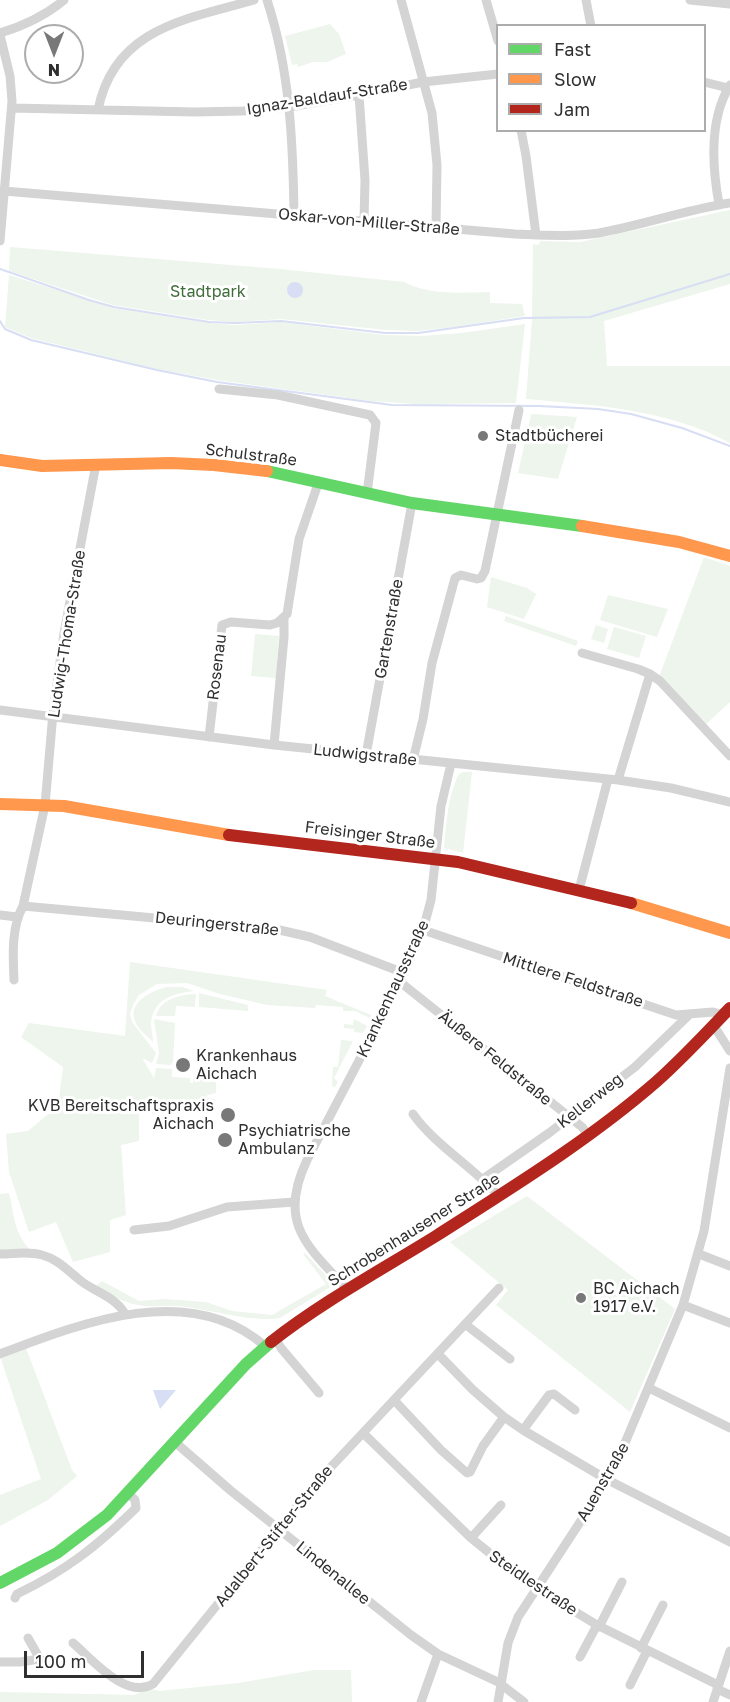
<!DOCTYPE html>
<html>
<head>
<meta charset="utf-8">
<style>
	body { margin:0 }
	#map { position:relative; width:730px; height:1702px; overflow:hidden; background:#fff; font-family:"Golos Text",sans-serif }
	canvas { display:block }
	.legend { position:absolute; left:496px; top:24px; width:210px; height:108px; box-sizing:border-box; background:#fff; border:2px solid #acacac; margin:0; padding:8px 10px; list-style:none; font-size:18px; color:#2f2f2f }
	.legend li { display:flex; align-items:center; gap:12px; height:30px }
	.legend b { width:30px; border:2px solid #acacac }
	.north { position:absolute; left:24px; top:24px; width:60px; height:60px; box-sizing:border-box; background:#fff; border:2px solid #acacac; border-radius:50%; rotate:180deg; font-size:16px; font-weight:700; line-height:24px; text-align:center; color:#2f2f2f }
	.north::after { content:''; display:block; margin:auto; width:21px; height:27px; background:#787878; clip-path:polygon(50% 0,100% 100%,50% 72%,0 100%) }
	.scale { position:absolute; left:24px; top:1651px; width:120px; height:27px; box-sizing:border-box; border:3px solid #2f2f2f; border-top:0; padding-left:8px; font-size:18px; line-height:21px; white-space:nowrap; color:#2f2f2f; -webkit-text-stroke:4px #fff; paint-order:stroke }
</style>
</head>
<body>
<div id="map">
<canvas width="730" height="1702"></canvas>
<ul class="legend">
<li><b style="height:8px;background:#63d668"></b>Fast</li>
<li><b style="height:8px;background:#ff974d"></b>Slow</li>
<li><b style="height:8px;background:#b3261e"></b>Jam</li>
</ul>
<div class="north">N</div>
<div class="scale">100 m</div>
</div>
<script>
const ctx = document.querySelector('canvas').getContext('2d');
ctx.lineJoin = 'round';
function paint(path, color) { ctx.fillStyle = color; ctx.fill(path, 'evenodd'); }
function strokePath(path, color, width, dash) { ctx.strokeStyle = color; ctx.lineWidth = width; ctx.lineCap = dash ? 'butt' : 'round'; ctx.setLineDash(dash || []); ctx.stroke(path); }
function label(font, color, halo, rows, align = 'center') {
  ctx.font = font + ' "Golos Text",sans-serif'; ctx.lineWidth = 6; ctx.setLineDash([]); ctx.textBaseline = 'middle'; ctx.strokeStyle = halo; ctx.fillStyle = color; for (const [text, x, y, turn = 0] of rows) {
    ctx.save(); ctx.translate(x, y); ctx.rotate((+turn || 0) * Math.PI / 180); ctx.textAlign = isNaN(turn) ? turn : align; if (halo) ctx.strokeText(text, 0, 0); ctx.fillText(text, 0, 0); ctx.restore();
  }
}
const green = new Path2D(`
	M330 24 339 34 346 54 327 62H313L298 67 297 64 292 65 285 36Z
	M730 210V284L604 321 607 366H730V443C668 409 594 405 526 399L532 320 533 244 538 245 541 241 580 242Z
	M10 247 280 269 404 282C429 295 461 293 490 292V303L522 304 525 316 460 326 418 331 386 330 281 319 235 322 208 320 113 305 9 271Z
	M9 275 114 308 209 323 235 325 281 322 384 335 420 336 462 333 525 324 516 403 417 404 371 401 217 380 157 369 31 338 5 327Z
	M533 414 577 417 558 479 518 473 531 415Z
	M704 557 730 566V702L705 725 659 677Z
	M491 577 527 588 536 594 524 619 487 607Z
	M608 595 668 609 657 637 600 620Z
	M506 616 578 641 576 646 504 621Z
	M596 625 608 629 604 643 591 639Z
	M614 627 646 636 639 658 607 649Z
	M255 634 279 636 276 678 251 676Z
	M463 772H472L463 853 444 848C446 823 448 798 458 775Z
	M130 962 327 990 325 996 371 1015 370 1018 355 1011H343V1007L316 1005 315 1008 267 1005 220 994 187 983 157 984 139 995 133 1005 130 1014 132 1022 156 1053 152 1063 142 1058 154 1078 156 1068 172 1069V1077L190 1078V1083H193V1078L216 1080V1093L207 1095V1098L215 1099V1110L142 1114V1112L148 1110 139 1111V1141L121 1145 126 1215 110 1220V1252L73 1262 56 1222 29 1232 9 1172 6 1134 28 1131 58 1106 63 1067 21 1037 29 1023 125 1036Z
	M167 987H182L194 991C174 993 153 999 151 1023 151 1029 153 1036 153 1042 146 1035 136 1028 134 1018 130 1000 154 990 167 987Z
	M199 993 248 1005V1011L199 1007Z
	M196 994 195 1007 176 1006 175 1016H156C161 998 180 995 196 994Z
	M154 1019 175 1023 173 1062 170 1065 156 1064 159 1053Z
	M354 1019 367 1026 363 1033 354 1032V1029L344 1028V1024L353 1025Z
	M341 1040 353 1041 334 1078 338 1082 335 1087 332 1086 333 1067H338Z
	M9 1193C15 1218 13 1230 30 1250L0 1252V1194Z
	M527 1196 675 1309 630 1412 496 1305 508 1290 450 1242Z
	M305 1253 331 1281 332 1286 280 1318C254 1323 208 1309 179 1306 164 1305 148 1308 133 1304 119 1300 107 1293 95 1287L102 1281 139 1301 164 1299 206 1302 232 1311 272 1315 326 1284 303 1254Z
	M26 1348 72 1470 77 1476 48 1500 0 1526V1495L41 1479 1 1359Z
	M314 1670H351L352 1702H0V1692L134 1695 151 1689 160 1691 238 1683Z`);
const water = new Path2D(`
	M287 290a8 8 0 1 1 16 0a8 8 0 1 1-16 0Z
	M153 1390H176L160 1409Z`);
const stream = new Path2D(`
	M0 269 89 300 114 307 209 322 235 323 281 321 385 333H418L524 318 590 317 730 274
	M0 321 5 329 31 340 157 370 217 382 392 405 539 406 598 409 631 414 682 428 730 446`);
const street = new Path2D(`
	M267 0C290 70 293 142 294 215
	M401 0 432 113 437 165 436 227
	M486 0 498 41
	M586 0 591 26
	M690 0 730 4
	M0 33C23 26 45 16 64 0
	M0 35 10 76 12 101 0 241
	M704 82 728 88
	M359 95 365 180 364 220
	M12 108 195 112 243 111 289 107 359 95 423 82 498 74
	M98 110C114 28 187 19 254 0
	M521 130 526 156 536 235
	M4 191 515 234C543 235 571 237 599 233 643 225 685 210 730 203
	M719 204C712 166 709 119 730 85
	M219 389 278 395 370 415 376 423 367 494
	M582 653 638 669 650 674 660 681 730 756
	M0 710 274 745 618 780 671 788 730 802
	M209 737 222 625 231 622 270 625 277 623 287 614 299 539 319 481
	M274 745 284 637V618
	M366 755 412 503
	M413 760 423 719 432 663 455 578 461 575 477 579 481 578 485 571 519 410
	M618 780 650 674
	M579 890 608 779
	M23 906 275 929 310 937 404 973
	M0 915 17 917
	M423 930 676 1015 713 1012 724 1015
	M14 980C13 956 11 928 23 906L45 805 53 713 64 633 96 464
	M400 982 582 1127 589 1136
	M714 1026 730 1051
	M413 1114C433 1143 474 1168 499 1196
	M483 1179 549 1133 635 1067 690 1014
	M134 1230 169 1226 227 1207 294 1202
	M0 1254C14 1254 28 1251 42 1255 58 1259 68 1271 81 1281 95 1292 116 1297 125 1314
	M699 1254 730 1266
	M348 1290C307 1246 277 1223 307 1160L400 982 423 930 431 900 441 806 451 764
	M683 1305 730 1323
	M465 1324 510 1359
	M275 1338 281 1348 319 1393
	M0 1354C81 1323 190 1280 265 1346
	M438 1354 473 1390 504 1417 523 1430 606 1479 730 1542
	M649 1388 730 1428
	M394 1400 441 1450 467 1473 470 1472 483 1446 504 1417
	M523 1430 549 1395 554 1394 575 1410
	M363 1433 471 1538 523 1580 597 1625 718 1685
	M176 1443 230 1490 411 1635 438 1654 498 1682 524 1702
	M471 1538 501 1505
	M15 1598 17 1594C67 1570 97 1546 136 1508L135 1500 129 1494
	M599 1627 622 1582
	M73 1643C92 1659 126 1700 153 1684L315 1484 499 1288
	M641 1648 663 1605
	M580 1657 597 1625
	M0 1662H20L40 1659 28 1638
	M630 1685 647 1651
	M717 1689 730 1695
	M421 1702 438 1654
	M498 1702 508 1643 518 1617 584 1516 622 1450 683 1305 704 1231 730 1068
	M713 1702 730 1651`);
const fast = new Path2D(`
	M267 471 412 503 582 526
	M0 1583 57 1553 107 1515 246 1364 271 1342`);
const slow = new Path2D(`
	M0 460 42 466 171 463 214 465 267 471
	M582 526 679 542 730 556
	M0 804 64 806 229 835
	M631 903 730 933`);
const jam = new Path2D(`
	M229 835 458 862 631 903
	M271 1342C322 1302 381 1270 436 1236 511 1188 588 1141 656 1082 682 1059 706 1033 730 1008`);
const markers = [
	[483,436,6,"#787878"],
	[183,1065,8,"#787878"],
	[228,1115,8,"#787878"],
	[225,1140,8,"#787878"],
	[581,1298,6,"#787878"]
];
const streetNames = [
	["Ignaz-Baldauf-Straße",327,97,-9],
	["Oskar-von-Miller-Straße",369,222,5],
	["Schulstraße",251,455,7],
	["Gartenstraße",389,629,-80],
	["Ludwig-Thoma-Straße",67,634,-81],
	["Rosenau",217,667,-83],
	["Ludwigstraße",365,755,6],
	["Freisinger Straße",370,835,7],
	["Deuringerstraße",217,924,6],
	["Mittlere Feldstraße",573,980,18],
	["Krankenhausstraße",393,989,-65],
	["Äußere Feldstraße",495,1058,39],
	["Kellerweg",590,1101,-38],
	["Schrobenhausener Straße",414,1230,-32],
	["Auenstraße",603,1482,-60],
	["Adalbert-Stifter-Straße",274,1536,-51],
	["Lindenallee",333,1573,39],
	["Steidlestraße",533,1583,34]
];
const parkNames = [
	["Stadtpark",208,292]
];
const poiNames = [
	["Stadtbücherei",495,436],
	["Krankenhaus",196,1056],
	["Aichach",196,1074],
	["KVB Bereitschaftspraxis",214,1106,"right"],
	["Aichach",214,1124,"right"],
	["Psychiatrische",238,1131],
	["Ambulanz",238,1149],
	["BC Aichach",593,1289],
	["1917 e.V.",593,1307]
];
paint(green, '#edf5ec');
paint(water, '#d8def3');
strokePath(stream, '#d8def3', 2);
strokePath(street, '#d4d4d4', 9);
strokePath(fast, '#63d668', 12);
strokePath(slow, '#ff974d', 12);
strokePath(jam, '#b3261e', 12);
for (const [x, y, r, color] of markers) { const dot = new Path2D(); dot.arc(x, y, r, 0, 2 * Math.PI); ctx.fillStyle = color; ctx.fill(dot); strokePath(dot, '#fff', 2); }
label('16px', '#2f2f2f', '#fff', streetNames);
label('16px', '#3f6d3a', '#fff', parkNames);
label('16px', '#2f2f2f', '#fff', poiNames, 'left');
</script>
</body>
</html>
